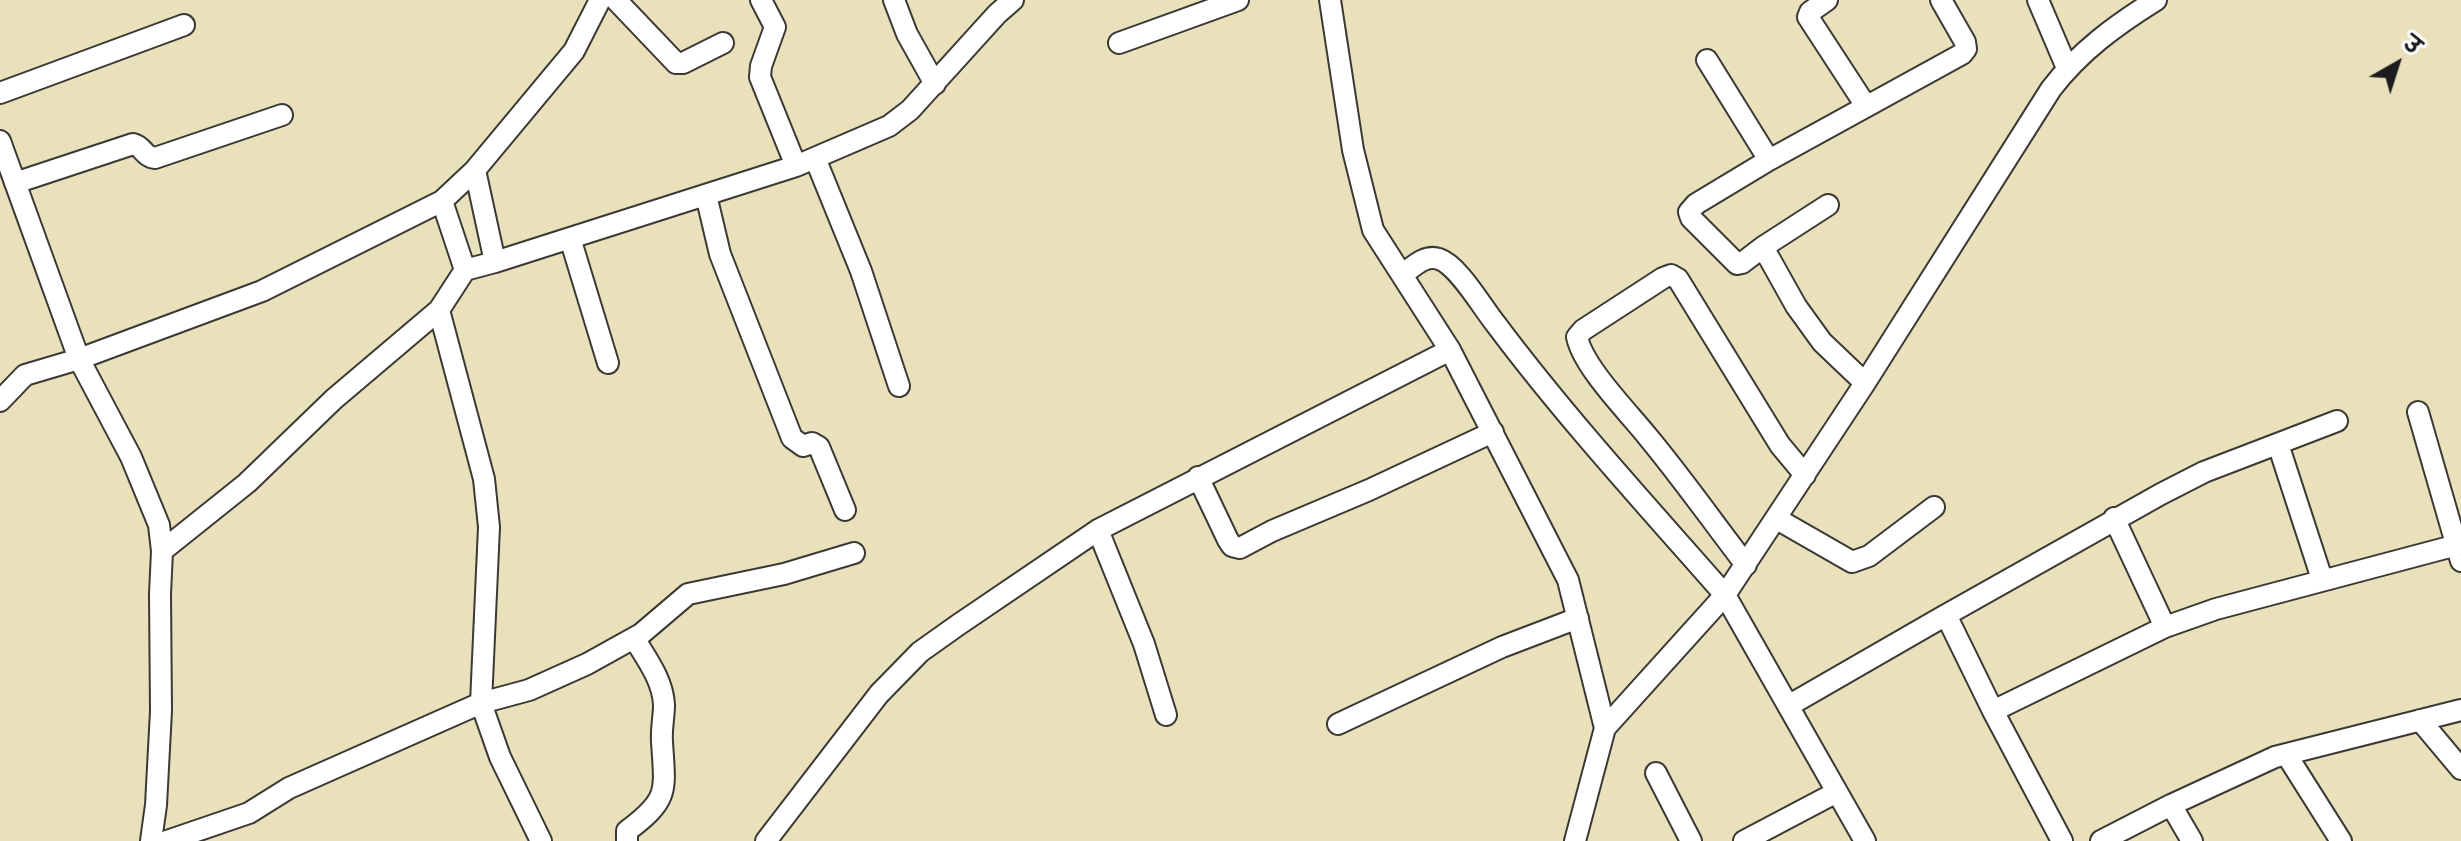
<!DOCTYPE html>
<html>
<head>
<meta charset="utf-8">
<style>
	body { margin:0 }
	#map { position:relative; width:2461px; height:841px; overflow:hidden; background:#e9e0bc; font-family:Itim,"Playpen Sans Deva",sans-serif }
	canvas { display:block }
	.north { position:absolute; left:2357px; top:24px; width:80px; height:80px; -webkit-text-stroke:6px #fff; paint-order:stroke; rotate:39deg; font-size:22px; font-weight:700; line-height:32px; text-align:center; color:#1c1c1c }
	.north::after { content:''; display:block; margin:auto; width:28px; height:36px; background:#1c1c1c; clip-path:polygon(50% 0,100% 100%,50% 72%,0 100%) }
</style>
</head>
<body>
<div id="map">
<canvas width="2461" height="841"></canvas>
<div class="north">उ</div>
</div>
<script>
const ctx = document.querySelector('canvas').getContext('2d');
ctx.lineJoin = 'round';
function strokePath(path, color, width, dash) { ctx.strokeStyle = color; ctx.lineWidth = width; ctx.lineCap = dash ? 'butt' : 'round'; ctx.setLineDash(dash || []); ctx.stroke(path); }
const minor = new Path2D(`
	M616 0 676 63H683L723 43
	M761 0 775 27 761 66 760 77 796 166
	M894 0 907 34 935 84
	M1330 0 1353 150 1373 230 1450 350 1568 580 1605 728 1575 841
	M1827 0 1810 12 1808 17 1866 106
	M2038 0 2067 68
	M1119 43 1238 0
	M1707 60 1769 160
	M0 93 184 25
	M0 141 79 359 131 457 159 525 162 551 160 594 161 711 156 805 151 841
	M815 158 861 271 899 386
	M475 170 495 262 796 166 889 126 910 110 997 14 1013 0
	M15 183 133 144C143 146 144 157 155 158L282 115
	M706 195 720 254 792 438 803 446 812 443 819 447 845 510
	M442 201 465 270
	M570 238 608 363
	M1763 247 1828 205
	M1402 275C1413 267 1425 254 1439 259 1458 265 1482 307 1495 323 1566 418 1647 506 1725 595L1865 383 2051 89C2080 51 2116 25 2156 0
	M439 310 484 479 489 527 481 703 500 757 541 841
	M1865 383 1822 342 1796 306 1763 247 1742 263 1737 264 1691 218 1689 212 1696 204 1769 160 1962 54 1966 49 1965 42 1941 0
	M0 401 25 375 79 359 262 291 442 201 475 170 574 51 600 0
	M2418 412 2461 561
	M2278 444 2322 579
	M1198 477 1228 540 1232 546 1240 548 1272 531 1369 490 1493 432
	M2114 518 2165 627
	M1777 519 1852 562 1869 556 1934 507
	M1098 530 1144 644 1166 715
	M162 551 247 483 334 399 439 310 465 270 495 262
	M1746 565C1713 522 1682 478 1648 437 1629 413 1583 367 1577 337L1583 330 1663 278 1671 275 1678 279 1780 445 1805 475
	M1788 706 1946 615
	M1993 711 2165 627 2216 609 2457 545
	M2420 720 2461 769
	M1338 724 1502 647 1578 618
	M1605 728 1725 595 1865 841
	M2286 754 2341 841
	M1656 773 1691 841
	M2171 805 2192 841
	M167 841 249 813 289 788 481 703 529 690 587 664 641 634 688 594 784 574 854 553
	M627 841V831C670 799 665 791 662 742 661 729 664 717 664 705 663 680 646 658 634 638
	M766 841 879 694 920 652 958 625 1098 530 1450 350
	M1744 841 1837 792
	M2062 841 1993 711 1946 615 2161 494 2204 472 2337 421
	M2101 841 2171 805 2275 757 2461 710`);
strokePath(minor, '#3b3934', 24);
strokePath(minor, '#fff', 20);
</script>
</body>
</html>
